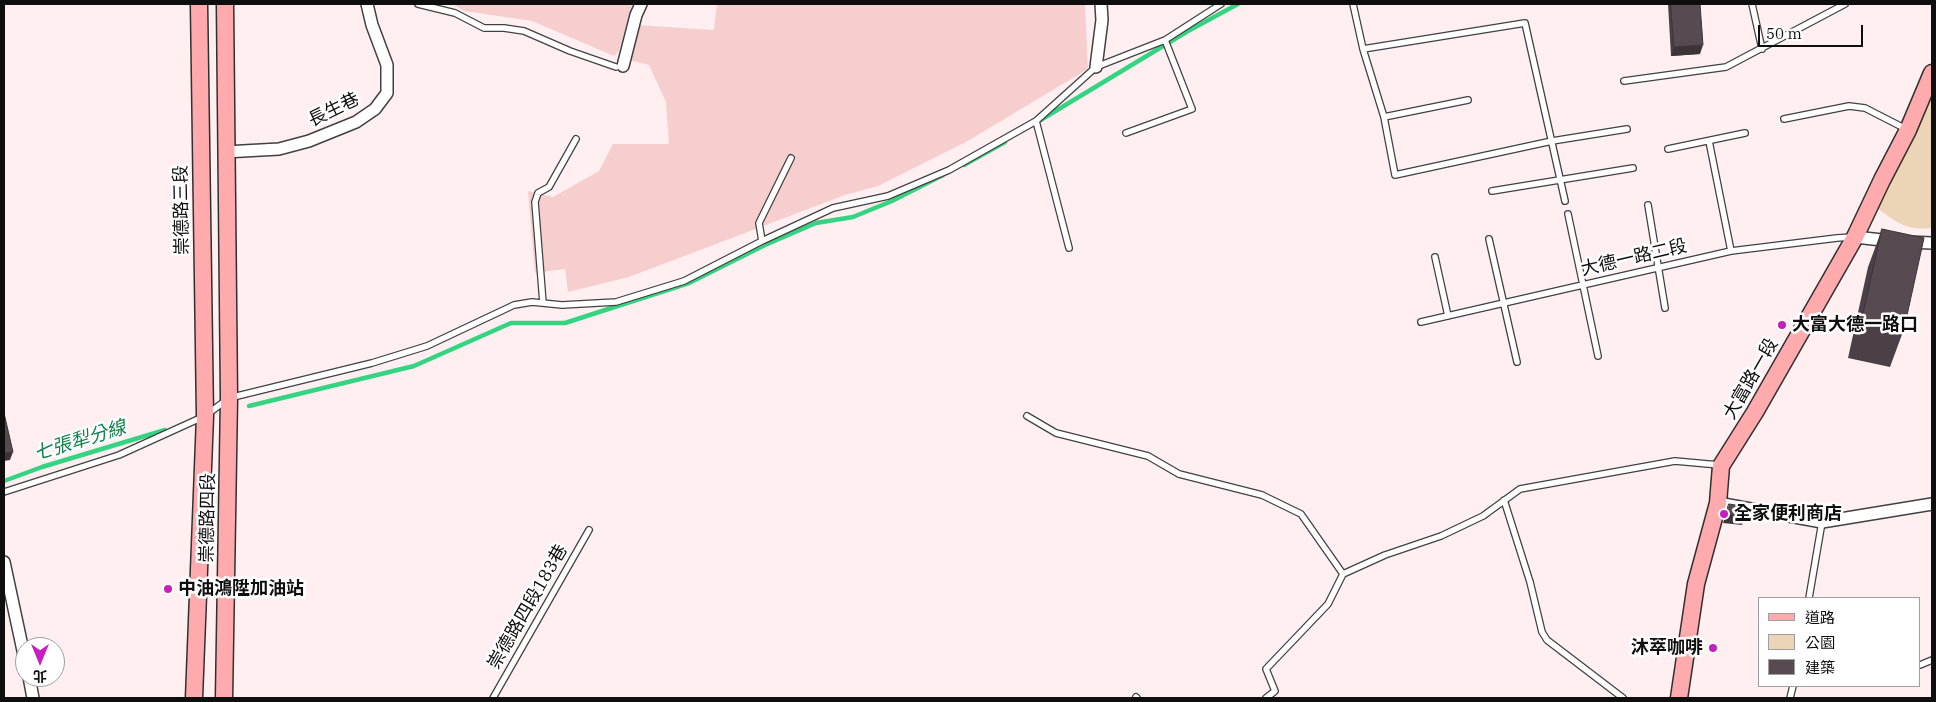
<!DOCTYPE html>
<html>
<head>
<meta charset="utf-8">
<style>
	body { margin:0 }
	#map { position:relative; width:1936px; height:702px; overflow:hidden; background:#ffeff1; font-family:"IBM Plex Serif","Noto Sans TC",serif }
	canvas { display:block }
	.frame { position:absolute; inset:0; border:5px solid #0e0e0e; pointer-events:none }
	.legend { position:absolute; left:1758px; top:597px; width:162px; height:90px; box-sizing:border-box; background:#fff; border:1px solid #9f9f9f; margin:0; padding:6px 9px; list-style:none; font-size:15px; color:#0e0e0e }
	.legend li { display:flex; align-items:center; gap:10px; height:25px }
	.legend b { width:25px; border:1px solid #9f9f9f }
	.north { position:absolute; left:15px; top:637px; width:50px; height:50px; box-sizing:border-box; background:#fff; border:1px solid #9f9f9f; border-radius:50%; rotate:180deg; font-size:14px; font-weight:700; line-height:20px; text-align:center; color:#0e0e0e }
	.north::after { content:''; display:block; margin:auto; width:18px; height:22px; background:#c61ebf; clip-path:polygon(50% 0,100% 100%,50% 72%,0 100%) }
	.scale { position:absolute; left:1758px; top:25px; width:105px; height:22px; box-sizing:border-box; border:2px solid #0e0e0e; border-top:0; padding-left:6px; font-size:15px; line-height:18px; white-space:nowrap; color:#0e0e0e; -webkit-text-stroke:4px #fff; paint-order:stroke }
</style>
</head>
<body>
<div id="map">
<canvas width="1936" height="702"></canvas>
<div class="frame"></div>
<ul class="legend">
<li><b style="height:6px;background:#ffaaac"></b>道路</li>
<li><b style="height:14px;background:#ecd5b6"></b>公園</li>
<li><b style="height:14px;background:#574a51"></b>建築</li>
</ul>
<div class="north">北</div>
<div class="scale">50 m</div>
</div>
<script>
const ctx = document.querySelector('canvas').getContext('2d');
ctx.lineJoin = 'round';
function paint(path, color) { ctx.fillStyle = color; ctx.fill(path, 'evenodd'); }
function strokePath(path, color, width, dash) { ctx.strokeStyle = color; ctx.lineWidth = width; ctx.lineCap = dash ? 'butt' : 'round'; ctx.setLineDash(dash || []); ctx.stroke(path); }
function label(font, color, halo, rows, align = 'center') {
  ctx.font = font + ' "IBM Plex Serif","Noto Sans TC",serif'; ctx.lineWidth = 5; ctx.setLineDash([]); ctx.textBaseline = 'middle'; ctx.strokeStyle = halo; ctx.fillStyle = color; for (const [text, x, y, turn = 0] of rows) {
    ctx.save(); ctx.translate(x, y); ctx.rotate((+turn || 0) * Math.PI / 180); ctx.textAlign = isNaN(turn) ? turn : align; if (halo) ctx.strokeText(text, 0, 0); ctx.fillText(text, 0, 0); ctx.restore();
  }
}
const farmland = new Path2D(`
	M453 4H632L619 51 614 56 532 21 464 11Z
	M717 4H1085L1088 69 966 142 878 186 845 195 629 277 568 292 565 269 535 273 528 191 553 197 599 171 613 144H669L666 102 649 65 629 60 637 25 714 30Z`);
const green = new Path2D(`
	M1932 87V228C1906 231 1896 222 1876 207Z`);
const stream = new Path2D(`
	M1039 121 1188 31 1238 4
	M964 165 1005 142
	M249 406 414 366 511 323H565L689 283 765 245 816 223 853 217 892 201 943 175
	M4 481 42 467 165 430`);
const lane = new Path2D(`
	M418 4 455 13 484 28H504L524 31 570 51 616 67
	M1353 4 1363 49 1525 23 1565 201
	M1752 4 1762 49
	M1363 49 1384 117 1395 175 1552 141 1627 129
	M1624 81 1726 67 1845 4
	M1384 117 1468 100
	M1784 119 1849 106 1865 108 1906 129
	M1036 121 1069 248
	M1126 133 1192 109 1165 40
	M1709 141 1731 251
	M1668 149 1745 133
	M1492 191 1633 168
	M1648 205 1665 308
	M1568 214 1598 356
	M1489 239 1517 362
	M762 241 759 223 791 158
	M1435 257 1448 316
	M543 303 535 202 538 193 549 187 576 139
	M1421 322 1731 251 1837 238 1853 237
	M1027 416 1056 433 1148 456 1179 474 1262 495 1301 514 1343 574
	M4 492 119 455 205 416 229 398 372 363 427 346 514 305 532 302 562 305 616 302 684 281 762 241 833 208 888 196 949 170 1036 121 1096 67 1165 40 1221 4
	M1504 500 1530 582 1542 632 1547 640 1623 698
	M1809 598 1822 522
	M1920 665 1932 660
	M1136 697 1137 698
	M493 698 589 530
	M1266 698 1275 691 1266 669 1328 604 1343 574 1385 555 1441 536 1483 516 1520 489 1675 461 1719 465
	M1790 698 1793 686`);
const street = new Path2D(`
	M623 66 636 15 641 4
	M1096 67 1102 20 1101 4
	M225 152 279 149 309 141 356 122 375 109 387 93V65L372 25 367 4
	M1855 237 1891 241
	M1907 242 1932 243
	M1718 503 1822 522 1932 504
	M4 562 25 660
	M29 677 33 698`);
const secondary = new Path2D(`
	M194 698 205 416 199 4
	M224 698 229 398 225 4
	M1679 698 1696 584 1718 503 1721 466 1755 412 1855 237 1882 180 1908 130 1932 73`);
const wall = new Path2D(`
	M1668 4H1700V54L1671 56Z
	M1882 229 1904 329 1890 367 1848 358 1868 267Z`);
const shadedWall = new Path2D(`
	M1703 45 1700 54 1671 56 1674 47Z
	M13 452 10 460 4 461V453Z
	M1726 514 1745 517 1742 525 1723 523Z`);
const building = new Path2D(`
	M1671 4H1700L1703 45 1674 47Z
	M1882 229 1924 238 1904 329 1862 320Z
	M4 413 13 452 4 453Z
	M1729 504 1748 507 1745 517 1726 514Z`);
const markers = [
	[1782,325,5,"#c61ebf"],
	[1724,514,5,"#c61ebf"],
	[168,589,5,"#c61ebf"],
	[1713,648,5,"#c61ebf"]
];
const streetNames = [
	["長生巷",334,110,-26],
	["崇德路三段",182,210,-91],
	["大德一路二段",1634,258,-13],
	["大富路一段",1751,379,-60],
	["崇德路四段",208,518,-89],
	["崇德路四段183巷",528,607,-60]
];
const poiNames = [
	["大富大德一路口",1792,325],
	["全家便利商店",1734,514],
	["中油鴻陞加油站",178,589],
	["沐萃咖啡",1703,648,"right"]
];
const waterNames = [
	["七張犁分線",80,441,-17]
];
paint(farmland, '#f7cece');
paint(green, '#ecd5b6');
strokePath(stream, '#34d482', 4.5);
strokePath(lane, '#414141', 8);
strokePath(street, '#414141', 14);
strokePath(secondary, '#303030', 19);
strokePath(lane, '#fff', 5.5);
strokePath(street, '#fff', 11);
strokePath(secondary, '#ffaaac', 16);
paint(wall, '#4b4046');
paint(shadedWall, '#3d3439');
paint(building, '#574a51');
strokePath(building, '#3d3439', 1);
for (const [x, y, r, color] of markers) { const dot = new Path2D(); dot.arc(x, y, r, 0, 2 * Math.PI); ctx.fillStyle = color; ctx.fill(dot); strokePath(dot, '#fff', 2); }
label('18px', '#0e0e0e', '#fff', streetNames);
label('bold 18px', '#0e0e0e', '#fff', poiNames, 'left');
label('italic 19px', '#10824c', '#fff', waterNames);
</script>
</body>
</html>
